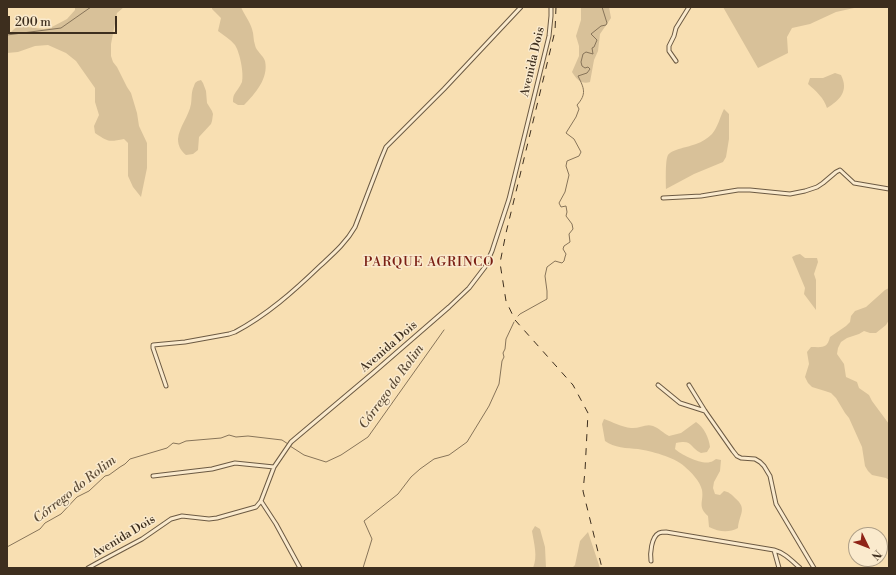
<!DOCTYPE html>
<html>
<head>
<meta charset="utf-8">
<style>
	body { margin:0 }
	#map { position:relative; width:896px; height:575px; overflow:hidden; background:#f8dfb2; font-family:"Libre Bodoni",serif }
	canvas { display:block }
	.frame { position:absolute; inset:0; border:8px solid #3d2e1e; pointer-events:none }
	.north { position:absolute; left:848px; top:527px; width:40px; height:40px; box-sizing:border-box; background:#faeacd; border:1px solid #ae9f87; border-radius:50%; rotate:133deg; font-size:11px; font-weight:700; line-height:16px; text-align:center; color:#3d2e1e }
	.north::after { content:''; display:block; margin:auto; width:14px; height:18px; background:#8f2418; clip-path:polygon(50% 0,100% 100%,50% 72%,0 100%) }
	.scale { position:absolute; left:8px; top:16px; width:109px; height:18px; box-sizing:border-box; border:2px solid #3d2e1e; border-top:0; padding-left:5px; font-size:12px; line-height:14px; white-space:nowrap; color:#3d2e1e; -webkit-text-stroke:3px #faeacd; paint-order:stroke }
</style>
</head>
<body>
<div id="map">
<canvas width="896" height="575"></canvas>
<div class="frame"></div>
<div class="north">N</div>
<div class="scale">200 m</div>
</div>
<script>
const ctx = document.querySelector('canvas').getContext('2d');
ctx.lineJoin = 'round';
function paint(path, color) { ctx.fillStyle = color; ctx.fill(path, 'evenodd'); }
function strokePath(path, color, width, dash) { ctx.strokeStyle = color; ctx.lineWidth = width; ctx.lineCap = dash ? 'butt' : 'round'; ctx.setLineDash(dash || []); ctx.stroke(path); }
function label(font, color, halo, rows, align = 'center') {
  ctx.font = font + ' "Libre Bodoni",serif'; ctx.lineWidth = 3; ctx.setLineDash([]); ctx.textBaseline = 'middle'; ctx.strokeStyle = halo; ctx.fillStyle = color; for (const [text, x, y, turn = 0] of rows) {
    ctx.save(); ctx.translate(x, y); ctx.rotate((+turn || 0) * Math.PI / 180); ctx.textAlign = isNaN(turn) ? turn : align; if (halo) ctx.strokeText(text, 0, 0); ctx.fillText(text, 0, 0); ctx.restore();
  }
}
const green = new Path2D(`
	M75 7H124L117 13 111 44V56L113 62 117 67 127 87 131 93 137 113 139 126 147 143V168L141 197 133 187 128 176V143L124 139C109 142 108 142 95 133L94 126 99 115 95 102V88L76 61 66 53 48 45 35 46 18 52 7 53V36L13 30 18 26 44 29 50 28 67 19 75 10Z
	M212 7H241C244 14 250 22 252 29 254 34 253 40 255 45 256 51 263 55 265 61 269 78 255 94 244 105H238L233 102C233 100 233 97 234 95 236 91 240 87 242 82 244 73 240 53 235 45 230 39 223 35 218 31L221 18 212 9Z
	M581 7H609L611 18 600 34 598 51 594 60 590 82C582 85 576 79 572 72L579 56V46L576 36 581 20Z
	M723 7H855L854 8 836 12 810 24 792 28 787 37 788 53 758 68Z
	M835 73 841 75C849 91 840 100 827 108 824 98 816 91 808 84L810 78H823Z
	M201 80 203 83 206 91 207 103 212 111 213 114 212 121 211 124 199 137 198 150 193 154 186 155C181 151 178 146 178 139 179 127 189 116 191 104 192 98 191 92 194 86 195 82 197 81 201 80Z
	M724 109 729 114V139L726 157 723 162 694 174 666 189C666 183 665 160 668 155 672 149 689 147 696 144 702 142 708 138 712 134 718 127 720 117 724 109Z
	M800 254 805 258H817L818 262 814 274 816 280V310L804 294 805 288 792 257 796 255Z
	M889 288V320L886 325 876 333H870L864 331 859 334 847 338 841 342 838 348 837 354 844 364 846 377 857 382 859 388 869 395 872 401 889 424V480L886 478 872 475 868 471 865 466 862 447 849 418 845 413 836 398 831 393 825 391 812 387 808 383 805 377 809 364 807 352 811 347C822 347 827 349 830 337L846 326 850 322 851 316 855 311 866 307 885 290Z
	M604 419C613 422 621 427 631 428 639 429 646 423 653 426 659 428 663 433 669 436L681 433 696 422C704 427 709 438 710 447L707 452 701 453C689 447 693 439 676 443L675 449C681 455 703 465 710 462 712 462 714 460 716 459L721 460 720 471 714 482 713 488 715 494 720 495 724 491C729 492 731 494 735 498 748 509 739 514 738 528 729 533 719 532 709 527L708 516C697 506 704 502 702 490 700 481 691 472 684 466 674 457 651 451 638 449 627 448 614 448 605 441L602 424Z
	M535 526 540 529 545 547 546 568H533C538 556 534 544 532 531Z
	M588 532 600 568H572L575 565 580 541Z`);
const stream = new Path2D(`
	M7 35 61 28 91 7
	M518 316 520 314 547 299V291L545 276 547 267 555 261 562 263 564 261 565 257 566 254 563 249 564 246 570 242 569 234 573 229 572 224 566 216 567 212 566 206 561 207 559 203 565 192 569 175 566 166 567 161 579 156 581 152 574 139 566 133 576 117 579 109 577 105C587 94 584 88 578 76L587 73 590 69 588 67 585 68 582 66 581 62 583 54 586 52 593 54 592 48 594 47 597 40 591 34 601 26 606 25 607 23 602 7
	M290 446 304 455 326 462 341 455 368 437 444 330
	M7 547 40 529 45 523 61 514 77 497 89 491 105 476 109 475 120 467 125 464 130 459 167 448 173 443 179 444 186 441 221 438 229 435 236 437 248 436 282 440 288 444
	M363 568 372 539 364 521 398 494 411 477 420 469 434 459 449 455 467 442 489 406 499 384 502 361 504 357 503 353 505 349 506 339 514 322`);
const street = new Path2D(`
	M676 61 669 51V46L674 36 676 28 689 7
	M663 198 701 196 738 190H750L790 194 805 191 817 187 823 183 836 172 840 170 854 183 889 189
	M658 385 680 403 705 411
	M689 385 705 411 733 451 737 456 741 458 755 459 760 462 764 466 770 476 776 504 814 568
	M166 386 153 348V345L185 342 229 334 235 332C267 315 294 291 320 266 333 254 346 243 355 227L381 159 386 147 444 89 521 7
	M153 476 212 469 235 463 274 467
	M261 501 276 524 300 568
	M774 550 779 568
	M651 561C650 554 651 537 659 533 661 532 664 532 666 532L774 550C785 553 792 561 800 568
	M88 568 97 563 142 539 171 519 182 516 209 519 217 518 256 507 261 501 274 467 291 442 373 373 449 307 469 288 485 267 492 251 509 199 549 36 551 16V7`);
const rail = new Path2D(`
	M556 7 555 31 506 233 500 263 506 301 515 320 573 385 588 413 585 471 583 491 602 568`);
const streetNames = [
	["Avenida Dois",533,62,-77],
	["Avenida Dois",389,347,-41],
	["Avenida Dois",124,537,-31]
];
const neighbourhoodNames = [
	["PARQUE AGRINCO",429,263]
];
const waterNames = [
	["Córrego do Rolim",392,387,-54],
	["Córrego do Rolim",75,490,-38]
];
paint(green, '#d8c199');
strokePath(stream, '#877459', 1);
strokePath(street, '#6c5a43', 5);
strokePath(street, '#faeacd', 3);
strokePath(rail, '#3d2e1e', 1, [7, 7]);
label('12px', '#3d2e1e', '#faeacd', streetNames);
ctx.letterSpacing = '1px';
label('13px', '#7a1f14', '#faeacd', neighbourhoodNames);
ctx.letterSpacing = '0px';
label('italic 13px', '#5c4b36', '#faeacd', waterNames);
</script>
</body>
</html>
